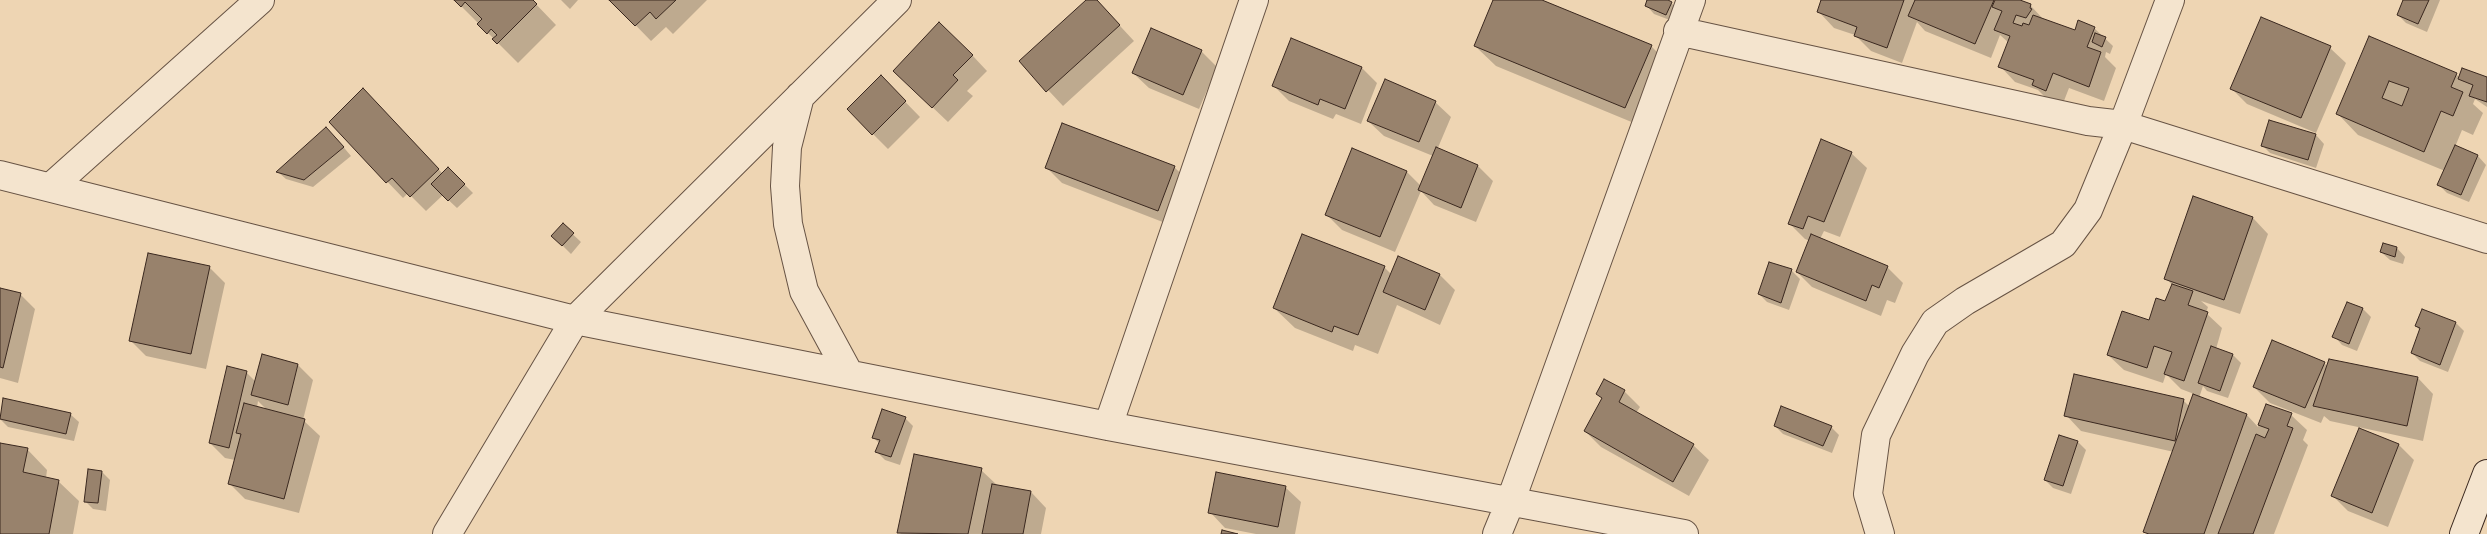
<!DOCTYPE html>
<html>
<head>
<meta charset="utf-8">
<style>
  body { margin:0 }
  canvas { display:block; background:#eed5b3 }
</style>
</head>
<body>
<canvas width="2487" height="534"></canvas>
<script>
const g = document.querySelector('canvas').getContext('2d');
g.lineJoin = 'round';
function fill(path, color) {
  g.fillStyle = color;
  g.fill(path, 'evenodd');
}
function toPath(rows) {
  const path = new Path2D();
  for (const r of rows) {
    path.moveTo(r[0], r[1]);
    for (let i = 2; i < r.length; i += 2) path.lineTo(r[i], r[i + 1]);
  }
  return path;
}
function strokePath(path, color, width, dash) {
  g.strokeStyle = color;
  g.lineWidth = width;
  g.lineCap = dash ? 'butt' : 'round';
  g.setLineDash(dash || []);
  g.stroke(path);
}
const shadow = toPath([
  [455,0,532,0,556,25,518,63],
  [561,0,578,0,570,9],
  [611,0,707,0,673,34,666,27,651,41],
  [1088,0,1096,0,1134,41,1063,106,1021,61],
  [1494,0,1539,0,1651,46,1671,66,1646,128,1496,66,1475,46],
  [1648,0,1664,0,1671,3,1680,11,1675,22,1654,14,1646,5],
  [1823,0,1994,0,1995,2,2016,0,2030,5,2045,21,2075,32,2094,28,2113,46,2110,54,2106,52,2105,57,2116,68,2104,101,2069,88,2062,106,2049,101,2038,90,2015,82,2000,66,2009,43,2000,35,1991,58,1925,31,1917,22,1902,63,1871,51,1855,35,1834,28,1819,12],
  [2404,0,2440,0,2427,32,2406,23,2398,15],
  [2261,18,2330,48,2346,63,2316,133,2247,104,2232,89],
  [1151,30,1201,51,1217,67,1199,109,1149,88,1133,73],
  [2370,38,2456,74,2460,78,2487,78,2487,107,2475,99,2473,104,2483,113,2473,135,2462,130,2455,147,2478,156,2486,165,2469,202,2447,193,2439,185,2445,171,2358,135,2338,114],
  [972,55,987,71,967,91,973,96,948,122,910,86],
  [1362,68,1377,83,1361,124,1336,114,1333,119,1289,101,1274,86],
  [881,77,920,117,888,149,873,134],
  [1435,102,1451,117,1437,150,1478,166,1493,181,1476,222,1434,205,1421,191,1395,252,1342,230,1326,214,1353,149,1407,172,1421,186,1433,156,1384,136,1368,121],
  [379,105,443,174,448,168,473,193,457,208,443,195,426,211,408,193,403,198,330,122],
  [2316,135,2324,144,2316,168,2270,153,2262,145],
  [335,137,351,156,313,187,286,179,278,172],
  [1851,153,1867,168,1840,237,1824,231,1820,239,1887,267,1903,283,1895,303,1887,300,1881,316,1812,287,1797,272,1810,241,1805,239,1790,224],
  [1046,167,1174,167,1190,182,1173,226,1062,183],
  [2194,197,2253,218,2268,234,2240,314,2201,301,2208,307,2206,313,2222,328,2216,349,2233,355,2241,363,2228,398,2207,391,2203,386,2199,398,2247,415,2258,427,2267,405,2291,415,2307,430,2303,440,2308,445,2274,534,2147,534,2145,532,2174,452,2081,431,2066,415,2183,400,2190,407,2194,394,2181,389,2166,374,2163,383,2124,370,2108,355,2150,321,2166,303,2172,285,2166,278],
  [563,225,581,242,571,254,561,244],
  [2384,244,2397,248,2405,257,2403,264,2390,260,2381,252],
  [209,267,225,283,206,369,146,356,130,340],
  [1384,267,1392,275,1440,275,1455,290,1440,325,1397,305,1378,354,1355,345,1353,351,1295,328,1274,308],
  [1791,270,1800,279,1789,310,1767,302,1759,294],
  [0,289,20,294,35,309,18,383,0,378],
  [2347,303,2363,309,2371,317,2357,351,2342,345,2334,336],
  [2422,310,2456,323,2464,331,2448,372,2420,361,2412,353,2420,331,2416,326],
  [2324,363,2328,367,2418,378,2433,394,2423,441,2330,421,2324,416,2321,423,2270,403,2254,387],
  [298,365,313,380,303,420,320,436,299,513,245,499,229,483,235,460,225,458,210,443,246,372,256,382],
  [258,401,268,411,257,408],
  [1624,391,1640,407,1636,413,1693,445,1709,460,1689,496,1601,447,1585,431,1603,399,1597,394],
  [70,414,79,422,74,441,8,427,0,419],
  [905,418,913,426,900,465,885,460,877,452,880,444,873,437],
  [1775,426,1831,427,1839,435,1832,453,1783,434],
  [2059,436,2078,442,2086,450,2071,494,2053,488,2045,480],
  [0,444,27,449,47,470,46,478,58,481,79,501,73,534,0,534],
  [2399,445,2414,460,2388,527,2348,511,2333,496],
  [981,470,997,485,1031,492,1046,508,1041,534,901,534,899,532],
  [102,472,110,480,106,511,93,509,85,501],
  [1285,487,1301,502,1295,534,1256,534,1225,528,1210,512]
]);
const building = toPath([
  [454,0,533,0,537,4,497,44,492,39,497,35,491,29,487,34,477,24,482,19,465,2,461,7,454,0],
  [609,0,676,0,656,19,650,12,635,26,609,0],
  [1086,0,1097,0,1120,25,1046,92,1019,61,1086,0],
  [1493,0,1542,0,1652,45,1625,108,1474,46,1493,0],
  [1647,0,1668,0,1672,2,1666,15,1645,6,1647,0],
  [1821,0,1904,0,1887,48,1854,36,1857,27,1817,12,1821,0],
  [1915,0,1994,0,1975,44,1908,16,1915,0],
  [1995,0,2020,0,2031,4,2030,8,2032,9,2026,18,2016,15,2013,23,2022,26,2023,23,2029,25,2033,15,2075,30,2078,20,2095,27,2087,47,2101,52,2089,87,2053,73,2046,91,2032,85,2034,80,1998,67,2010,36,1994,30,2002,11,1992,7,1995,0],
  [2403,0,2429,0,2418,24,2397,15,2403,0],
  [2261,17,2331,46,2301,118,2230,89,2261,17],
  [939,22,973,55,953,75,958,80,932,108,893,71,939,22],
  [1151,28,1202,50,1183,95,1132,73,1151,28],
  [2095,33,2106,37,2102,47,2092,42,2095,33],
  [2369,36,2457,73,2451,87,2463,92,2453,116,2441,111,2424,152,2336,114,2369,36],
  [2389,81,2409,88,2402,106,2382,98,2389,81],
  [1291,38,1362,67,1345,109,1320,99,1318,105,1272,86,1291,38],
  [2462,68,2487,77,2487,102,2469,96,2473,85,2458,79,2462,68],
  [881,75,906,101,872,135,847,109,881,75],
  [1385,79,1436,101,1419,142,1367,121,1385,79],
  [363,88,439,169,410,197,392,178,386,183,329,122,363,88],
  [2269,120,2316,134,2308,160,2261,146,2269,120],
  [1062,123,1175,166,1158,211,1045,168,1062,123],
  [326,127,344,147,304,180,276,172,326,127],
  [1821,139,1852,152,1824,222,1808,216,1803,229,1788,224,1821,139],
  [2455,145,2478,155,2461,195,2437,185,2455,145],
  [1436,147,1478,165,1461,208,1418,190,1436,147],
  [1352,148,1407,171,1380,237,1325,215,1352,148],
  [448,167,465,184,448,201,431,184,448,167],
  [2193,196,2253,217,2224,300,2164,279,2193,196],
  [563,223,574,233,562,246,551,236,563,223],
  [1302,234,1385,266,1358,335,1334,326,1332,332,1273,308,1302,234],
  [1811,234,1888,266,1879,288,1872,285,1866,301,1796,272,1811,234],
  [2383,243,2397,247,2395,257,2380,252,2383,243],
  [148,253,210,266,191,354,129,341,148,253],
  [1398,256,1440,274,1425,310,1383,292,1398,256],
  [1769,262,1792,269,1781,303,1758,294,1769,262],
  [2172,284,2193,291,2188,305,2208,312,2184,381,2164,374,2172,352,2154,346,2147,368,2107,355,2122,311,2149,320,2156,298,2165,301,2172,284],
  [0,288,21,293,3,368,0,367,0,288],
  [2347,302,2363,308,2349,344,2332,337,2347,302],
  [2422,309,2456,322,2440,365,2411,353,2420,328,2415,326,2422,309],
  [2272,340,2325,362,2305,408,2253,387,2272,340],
  [2211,346,2233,354,2220,391,2198,383,2211,346],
  [262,354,298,364,288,405,251,395,262,354],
  [2329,359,2418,377,2407,426,2313,406,2329,359],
  [227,366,247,371,229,448,209,443,227,366],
  [2074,374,2184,399,2175,441,2064,416,2074,374],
  [1604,379,1625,390,1619,402,1694,444,1673,482,1584,431,1602,398,1596,394,1604,379],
  [2193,394,2247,414,2204,534,2149,534,2143,532,2193,394],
  [3,398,71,413,66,434,0,419,3,398],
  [244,403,305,419,284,499,228,484,241,434,236,433,244,403],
  [2266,404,2292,413,2287,426,2293,428,2253,534,2218,534,2256,434,2265,438,2269,429,2258,425,2266,404],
  [1781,406,1832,426,1823,446,1774,426,1781,406],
  [882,409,906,417,891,457,875,452,880,440,872,438,882,409],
  [2359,428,2399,444,2372,513,2331,496,2359,428],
  [2059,435,2078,441,2063,486,2044,480,2059,435],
  [0,443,28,448,23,472,59,480,49,534,0,534,0,443],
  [914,454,982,468,968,534,897,533,914,454],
  [88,469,102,471,98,503,84,502,88,469],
  [1216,472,1286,486,1278,527,1208,513,1216,472],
  [992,484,1031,491,1023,534,982,534,992,484],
  [1222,530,1238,534,1221,534,1222,530]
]);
const street = toPath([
  [1678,31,2088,121,2123,125,2487,239],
  [800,96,787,147,785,186,788,224,804,291,849,374],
  [0,175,575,320,1108,426,1684,534],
  [51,187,260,0],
  [1108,426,1254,0],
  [447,534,575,320,897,0],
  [1497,534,1511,500,1691,0],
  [1880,534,1868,494,1876,435,1915,354,1935,322,1965,301,2063,244,2088,210,2123,125,2170,0]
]);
const secondary = toPath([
  [2464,534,2487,474]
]);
fill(shadow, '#0003');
fill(building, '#98826c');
strokePath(building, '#3a281f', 1);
strokePath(street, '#675344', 30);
strokePath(secondary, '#3a281f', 30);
strokePath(street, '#f4e4ce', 28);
strokePath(secondary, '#f4e4ce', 28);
</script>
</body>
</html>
